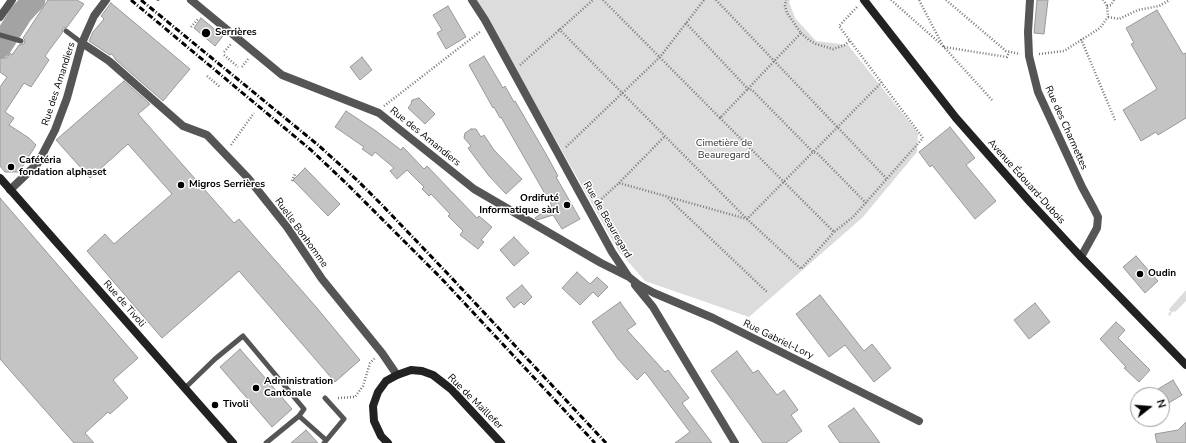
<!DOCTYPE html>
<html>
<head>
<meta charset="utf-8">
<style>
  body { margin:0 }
  #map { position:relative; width:1186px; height:443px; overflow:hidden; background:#fff; font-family:"Nunito Sans",sans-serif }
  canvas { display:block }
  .north { position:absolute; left:1130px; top:387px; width:40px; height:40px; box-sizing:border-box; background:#fff; border:1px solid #999; border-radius:50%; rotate:73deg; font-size:11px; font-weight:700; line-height:16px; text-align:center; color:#000 }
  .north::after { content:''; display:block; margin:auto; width:14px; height:18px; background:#000; clip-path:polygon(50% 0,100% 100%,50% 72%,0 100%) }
</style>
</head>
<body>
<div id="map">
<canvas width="1186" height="443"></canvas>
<div class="north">N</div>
</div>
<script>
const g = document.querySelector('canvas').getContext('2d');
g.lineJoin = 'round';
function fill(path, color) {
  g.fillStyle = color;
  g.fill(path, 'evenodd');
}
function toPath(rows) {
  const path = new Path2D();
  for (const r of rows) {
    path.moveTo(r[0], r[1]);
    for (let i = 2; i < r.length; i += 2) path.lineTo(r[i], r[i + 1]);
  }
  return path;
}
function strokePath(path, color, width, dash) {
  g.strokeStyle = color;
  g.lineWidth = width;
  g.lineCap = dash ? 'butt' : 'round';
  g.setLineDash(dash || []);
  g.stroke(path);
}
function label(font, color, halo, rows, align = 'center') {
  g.font = font + ' "Nunito Sans",sans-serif';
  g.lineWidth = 3;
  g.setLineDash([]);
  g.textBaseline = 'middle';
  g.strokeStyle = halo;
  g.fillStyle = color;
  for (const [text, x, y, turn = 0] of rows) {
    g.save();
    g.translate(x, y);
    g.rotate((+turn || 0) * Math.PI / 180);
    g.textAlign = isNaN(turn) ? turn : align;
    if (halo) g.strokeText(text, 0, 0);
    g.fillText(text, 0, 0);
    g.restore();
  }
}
const green = toPath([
  [477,0,790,0,789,2,795,18,816,41,848,45,918,133,917,152,863,217,749,317,645,281,618,250],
  [1186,290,1186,301,1175,312,1174,311,1171,313,1170,317,1168,313,1171,312,1169,310,1170,308]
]);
const river = toPath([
  [0,47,21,14,34,0]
]);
const building = toPath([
  [48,0,77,0,84,4,67,27,63,28,62,33,45,56,49,60,31,87,24,83,5,112,14,118,9,125,29,138,36,145,19,172,5,172,0,166,0,87,7,77,0,72,0,58,7,58,10,53,12,55,19,45,24,44,25,40,23,38,48,0],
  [1037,0,1048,0,1044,34,1034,33,1037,0],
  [111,3,190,69,163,101,116,60,112,54,110,55,89,41,93,32,104,19,101,16,111,3],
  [448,6,466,37,446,49,437,33,442,30,433,15,448,6],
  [1157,10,1183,54,1186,53,1186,118,1158,135,1156,132,1141,141,1123,110,1157,89,1131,44,1134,43,1126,28,1157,10],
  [201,18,223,36,215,46,194,28,201,18],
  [484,56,503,88,505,86,514,102,515,101,546,154,558,176,556,177,580,219,562,229,553,215,537,220,535,218,552,206,501,117,500,118,494,107,493,108,469,65,484,56],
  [362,57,372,70,360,80,350,67,362,57],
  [124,81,150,104,138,114,234,223,239,219,317,308,360,360,335,382,239,271,162,338,87,251,105,234,114,244,172,194,128,144,90,178,56,140,124,81],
  [419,98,435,114,425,124,408,108,411,104,412,100,419,98],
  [346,111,376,131,401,150,403,147,424,169,427,166,477,218,479,216,492,227,481,240,484,242,478,249,460,235,463,231,448,216,450,214,431,194,429,196,422,189,424,187,407,170,397,179,390,171,394,168,375,152,372,156,362,149,364,147,335,127,346,111],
  [950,127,975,158,966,165,996,201,975,219,932,165,930,167,919,152,950,127],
  [471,129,476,129,481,137,484,135,494,150,522,179,506,194,489,176,468,148,471,146,464,138,465,133,471,129],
  [305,168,340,204,328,216,293,180,305,168],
  [0,198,138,358,113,380,128,398,110,414,108,412,85,433,94,443,74,443,0,359,0,198],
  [514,237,529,253,514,266,500,250,514,237],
  [1136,256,1158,281,1145,293,1123,267,1136,256],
  [577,272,590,284,597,277,608,287,598,297,593,292,580,305,562,288,577,272],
  [522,285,532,297,524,305,521,302,514,308,506,298,522,285],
  [820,295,864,351,872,344,891,368,874,382,845,345,829,357,796,314,820,295],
  [620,302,636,324,627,330,665,372,668,370,689,398,682,403,712,443,675,443,690,432,645,372,637,380,618,359,592,322,620,302],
  [1035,303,1050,322,1029,339,1014,320,1035,303],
  [1116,322,1125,330,1118,338,1150,370,1139,382,1124,368,1126,367,1100,339,1116,322],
  [240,349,292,409,272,427,220,367,240,349],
  [737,351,753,373,758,370,777,395,784,390,798,410,791,415,802,431,786,443,763,443,711,371,737,351],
  [1173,380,1182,395,1162,407,1162,395,1148,395,1173,380],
  [854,408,880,443,840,443,828,426,854,408],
  [1186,422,1186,443,1157,443,1155,434,1178,430,1186,422],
  [306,430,318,443,291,443,306,430]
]);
const path = toPath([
  [158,0,158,1],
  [603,0,720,118,801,33,787,13,785,6,786,0],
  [716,0,887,179],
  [891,0,943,46,919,0],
  [946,0,1006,51,1020,54],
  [1107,6,1111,5,1114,0],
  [1108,17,1119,19,1138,10,1159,6,1170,0],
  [686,23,748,89,752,90,813,152,817,153,866,203],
  [191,27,198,19],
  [559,29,747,219,801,269,834,232],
  [801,33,809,40,816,44,833,49,845,45,850,40],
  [1081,39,1115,120],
  [943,46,992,100],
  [944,47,1007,57,1009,52],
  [224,52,231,44],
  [1039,54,1064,51,1100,28,1108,17,1107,6,1103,0],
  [224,55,238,67],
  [520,65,593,0],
  [242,67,248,59],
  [207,76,220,87],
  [384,106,481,31],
  [720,118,834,232,853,217,923,138,839,26,857,7],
  [231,145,254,113],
  [566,147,660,57,704,0],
  [292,181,295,174],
  [619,183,664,137],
  [668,198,768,293],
  [597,203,619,183,747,219,882,82],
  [338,398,355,397,363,386,370,363,375,358]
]);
const lane = toPath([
  [66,31,82,43],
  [0,35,21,41],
  [185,388,215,359,243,336,304,409,299,416],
  [266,443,299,416,326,440],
  [324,443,344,419,325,398]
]);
const street = toPath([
  [191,0,282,75,379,113,474,189,601,263,629,277,639,285,654,293,713,318,919,421],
  [472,0,485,20,612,252,628,276],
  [1030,0,1028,32,1029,56,1038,92,1082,187,1094,209,1098,217,1097,228,1081,257],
  [0,17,12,0],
  [82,43,109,61,183,126,207,135,248,178,287,227,322,279,382,353,397,375],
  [10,190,38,163,55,130,67,98,82,43,94,16,106,0],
  [635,285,653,307,735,443]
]);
const secondary = toPath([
  [864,0,956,118,1030,202,1081,257,1186,365],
  [0,178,233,443],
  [388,443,381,436,374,421,373,406,378,392,386,381,397,375,411,370,422,371,433,375,451,389,501,443]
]);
const rail = toPath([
  [131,0,311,150,347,184,441,278,595,443],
  [141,0,318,145,357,180,382,205,447,273,606,443]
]);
const markers = [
  [206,33,5,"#000"],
  [11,167,4,"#000"],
  [181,185,4,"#000"],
  [567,205,4,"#000"],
  [1140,274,4,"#000"],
  [256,388,4,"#000"],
  [215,405,4,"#000"]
];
const poiNames = [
  ["Serrières",215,33],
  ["Cafétéria",19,161],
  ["fondation alphaset",19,173],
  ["Migros Serrières",189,185],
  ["Ordifuté",559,199,"right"],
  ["Informatique sàrl",559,211,"right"],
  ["Oudin",1148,274],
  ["Administration",264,382],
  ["Cantonale",264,394],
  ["Tivoli",223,405]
];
const streetNames = [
  ["Rue des Amandiers",59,84,-72],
  ["Rue des Charmettes",1066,128,66],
  ["Rue des Amandiers",425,137,39],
  ["Avenue Édouard-Dubois",1026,182,48],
  ["Rue de Beauregard",607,220,60],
  ["Ruelle Bonhomme",301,233,54],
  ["Rue de Tivoli",124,304,49],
  ["Rue Gabriel-Lory",778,340,26],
  ["Rue de Maillefer",475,402,45]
];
const parkNames = [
  ["Cimetière de",724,144],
  ["Beauregard",724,156]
];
fill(green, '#dcdcdc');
strokePath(river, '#a3a3a3', 23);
fill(building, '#c4c4c4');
strokePath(building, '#999', 1);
strokePath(path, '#777', 2.5, [1, 2]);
strokePath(lane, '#555', 5);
strokePath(street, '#555', 8);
strokePath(secondary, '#222', 8);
strokePath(rail, '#000', 3, [6, 2, 1, 2]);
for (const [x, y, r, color] of markers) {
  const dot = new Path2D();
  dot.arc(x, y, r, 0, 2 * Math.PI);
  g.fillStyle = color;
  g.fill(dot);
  strokePath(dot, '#fff', 1.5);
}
label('bold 10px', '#000', '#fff', poiNames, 'left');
label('10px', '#000', '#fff', streetNames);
label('10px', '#333', '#fff', parkNames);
</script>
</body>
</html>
